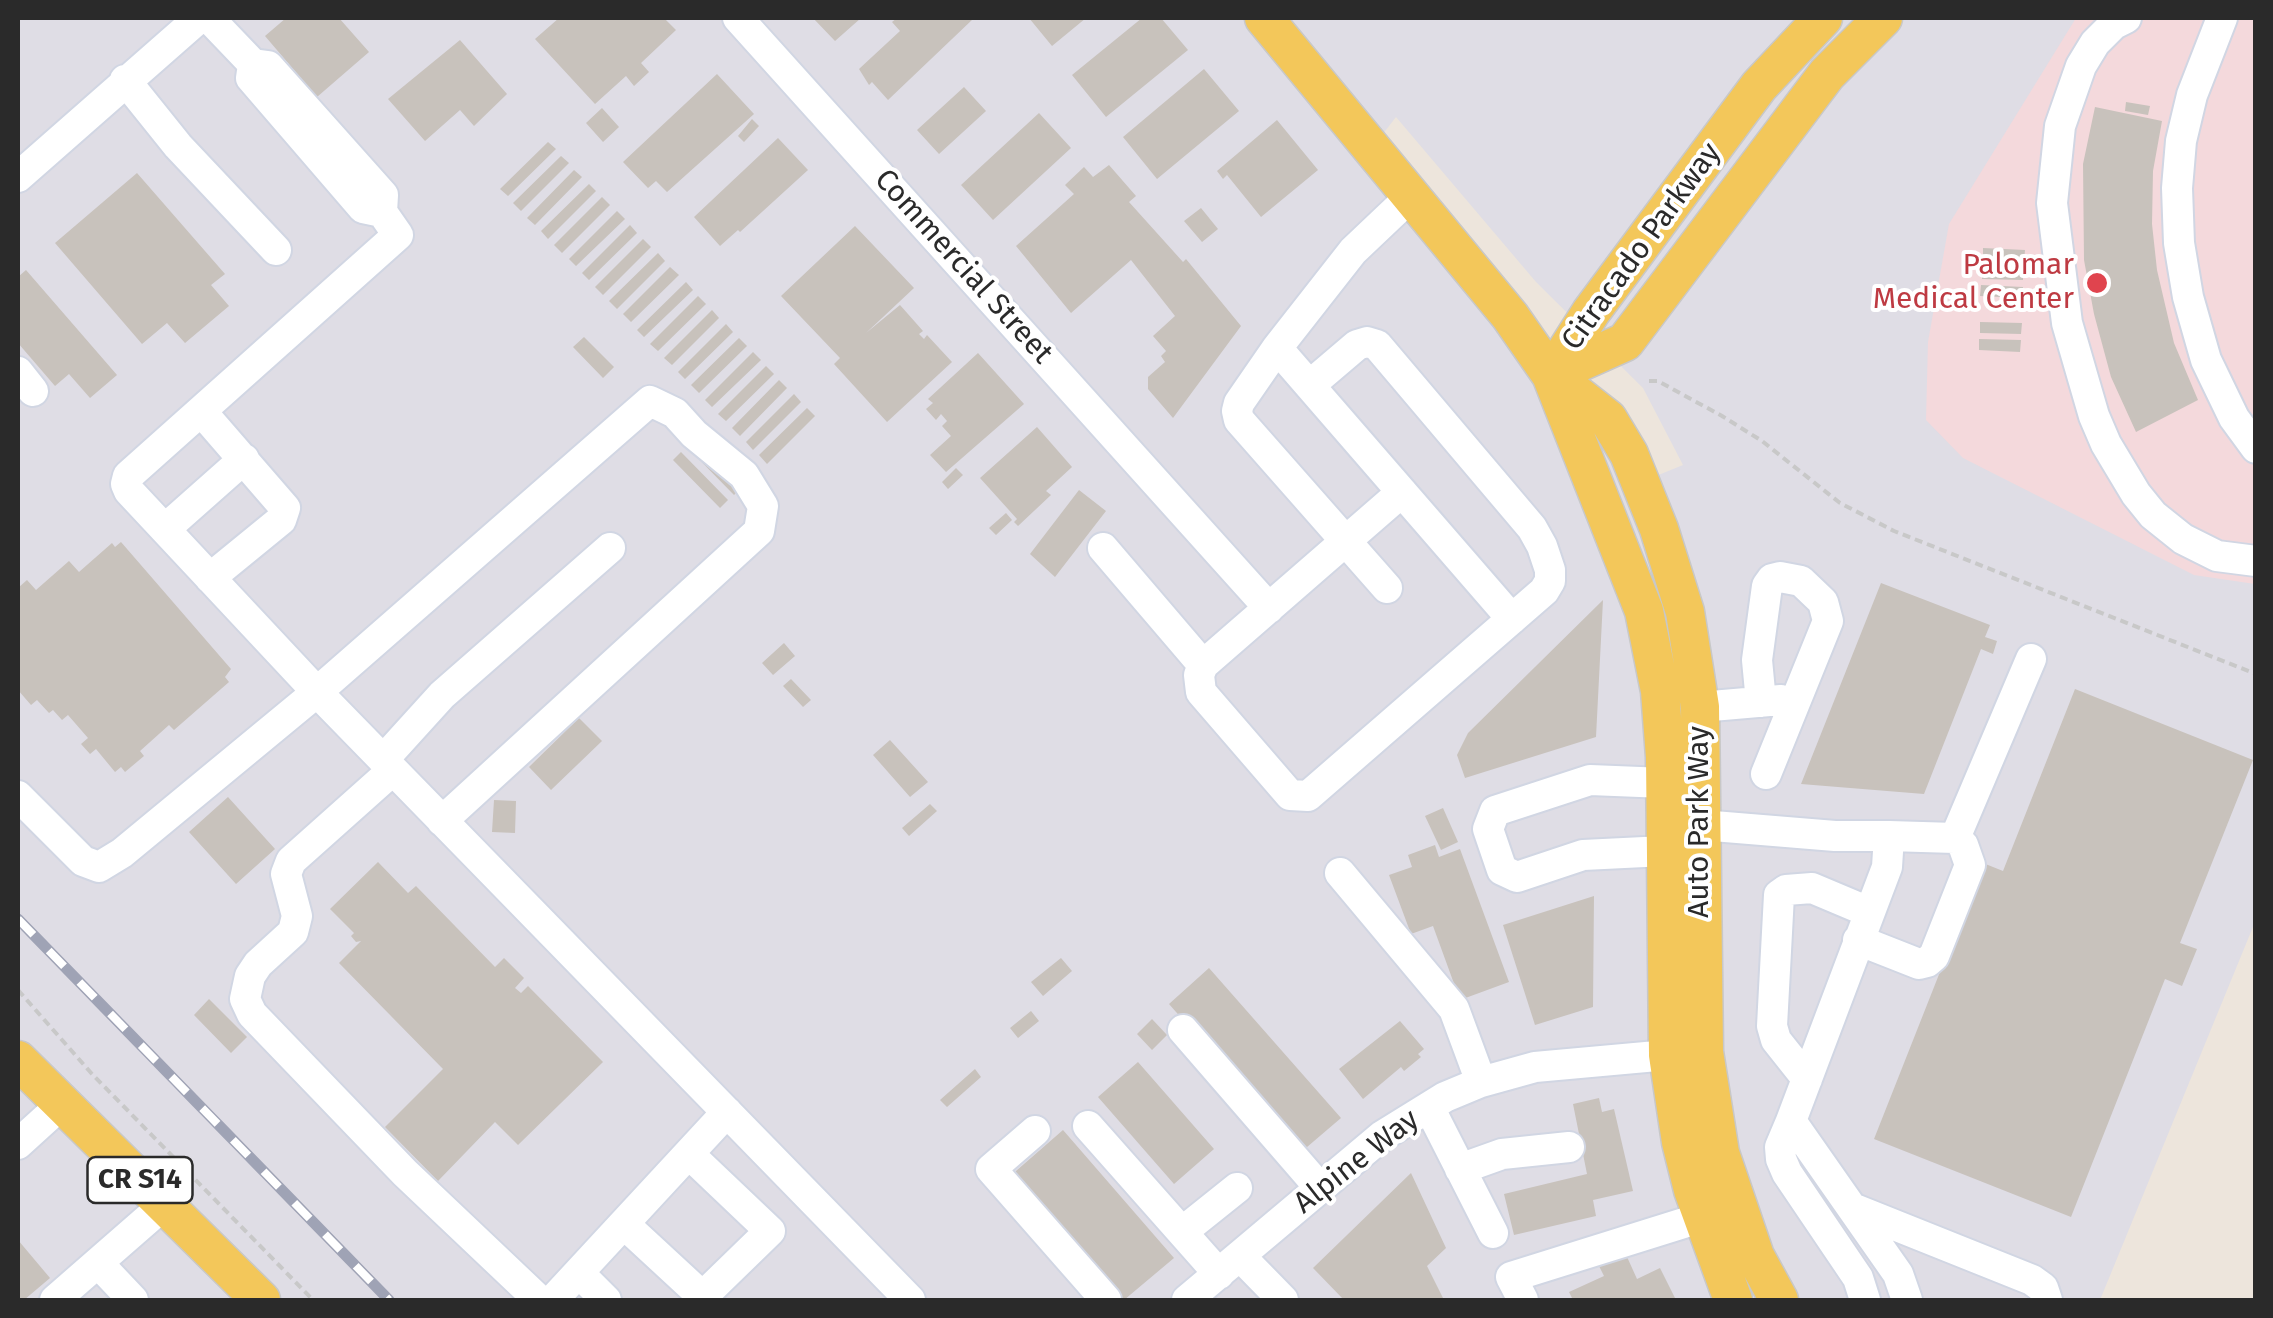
<!DOCTYPE html>
<html>
<head>
<meta charset="utf-8">
<style>
  body { margin:0 }
  #map { position:relative; width:2273px; height:1318px; overflow:hidden; background:#ede5dc; font-family:"Fira Sans",sans-serif }
  canvas { display:block }
  .frame { position:absolute; inset:0; border:20px solid #2a2a2a; pointer-events:none }
</style>
</head>
<body>
<div id="map">
<canvas width="2273" height="1318"></canvas>
<div class="frame"></div>
</div>
<script>
const g = document.querySelector('canvas').getContext('2d');
g.lineJoin = 'round';
function fill(path, color) {
  g.fillStyle = color;
  g.fill(path, 'evenodd');
}
function toPath(rows) {
  const path = new Path2D();
  for (const r of rows) {
    path.moveTo(r[0], r[1]);
    for (let i = 2; i < r.length; i += 2) path.lineTo(r[i], r[i + 1]);
  }
  return path;
}
function strokePath(path, color, width, dash) {
  g.strokeStyle = color;
  g.lineWidth = width;
  g.lineCap = dash ? 'butt' : 'round';
  g.setLineDash(dash || []);
  g.stroke(path);
}
function label(font, color, halo, rows, align = 'center') {
  g.font = font + ' "Fira Sans",sans-serif';
  g.lineWidth = 8;
  g.setLineDash([]);
  g.textBaseline = 'middle';
  g.strokeStyle = halo;
  g.fillStyle = color;
  for (const [text, x, y, turn = 0] of rows) {
    g.save();
    g.translate(x, y);
    g.rotate((+turn || 0) * Math.PI / 180);
    g.textAlign = isNaN(turn) ? turn : align;
    if (halo) g.strokeText(text, 0, 0);
    g.fillText(text, 0, 0);
    g.restore();
  }
}
const industrial = toPath([
  [18,18,2255,18,2255,922,2100,1300,18,1300],
  [1396,117,1536,282,1643,388,1683,465,1629,487,1585,415,1372,148]
]);
const medical = toPath([
  [2076,18,2255,18,2255,584,2194,575,1963,458,1926,420,1928,342,1949,224]
]);
const building = toPath([
  [286,18,339,18,369,52,317,97,265,36],
  [559,18,664,18,676,30,641,63,649,72,634,86,626,76,595,104,535,39],
  [813,18,861,18,835,41],
  [897,18,973,19,888,100,872,82,869,85,859,69,900,31,892,22],
  [1029,18,1086,18,1052,46],
  [1142,18,1161,18,1188,50,1106,117,1072,75],
  [460,40,507,94,474,126,460,110,425,141,388,99],
  [1204,69,1239,111,1157,179,1123,137],
  [717,74,754,114,667,192,656,181,648,188,623,162],
  [964,87,986,111,939,154,917,130],
  [2126,102,2150,106,2148,115,2125,111],
  [2095,107,2162,121,2153,171,2152,224,2157,270,2174,343,2198,400,2136,432,2111,377,2094,314,2084,260,2083,164],
  [602,108,619,127,603,142,586,123],
  [1039,113,1071,148,993,220,961,185],
  [752,119,759,126,744,142,738,136],
  [1277,120,1318,170,1261,217,1227,175,1223,179,1217,171],
  [778,138,808,170,740,232,738,230,720,246,694,217],
  [548,142,556,149,508,196,500,189],
  [561,156,569,163,521,211,513,203],
  [1109,165,1136,196,1129,202,1183,262,1186,259,1241,326,1173,418,1148,389,1148,377,1165,362,1161,356,1166,351,1153,336,1175,316,1131,260,1071,313,1016,246,1074,194,1065,185,1084,167,1093,177],
  [574,170,582,177,535,225,527,218],
  [137,173,225,274,211,285,229,306,185,343,167,323,142,344,55,243],
  [589,184,596,191,548,239,541,231],
  [602,197,610,205,562,253,554,245],
  [1201,208,1218,229,1202,242,1184,221],
  [617,211,625,219,576,266,569,259],
  [630,225,637,233,589,280,582,273],
  [855,226,914,288,866,333,900,305,923,331,919,334,924,339,927,335,952,362,887,422,834,364,840,358,781,296],
  [643,239,651,247,603,295,595,287],
  [1983,248,2025,250,2024,262,1983,261],
  [658,253,665,261,617,309,609,301],
  [670,267,679,275,631,322,623,314],
  [1982,268,2023,269,2023,280,1982,279],
  [26,270,117,375,90,398,69,374,55,386,18,343,18,277],
  [686,282,693,290,644,337,637,330],
  [1981,285,2023,287,2022,298,1980,296],
  [698,296,706,304,658,351,650,344],
  [712,310,719,318,672,365,664,358],
  [1980,322,2022,323,2021,334,1980,333],
  [726,324,733,332,685,379,678,372],
  [584,337,614,367,603,378,573,347],
  [739,338,747,346,699,393,691,385],
  [1979,339,2021,340,2020,352,1979,350],
  [753,352,761,360,712,407,705,400],
  [978,353,1024,404,946,472,930,455,951,436,942,426,947,421,941,414,936,420,926,409,933,403,928,399],
  [766,366,774,374,726,421,718,414],
  [779,380,787,388,740,436,732,428],
  [794,394,801,402,753,450,746,442],
  [807,408,815,416,767,464,759,455],
  [1037,427,1072,467,1046,491,1051,495,1018,526,1014,522,1017,519,980,478],
  [687,447,742,487,734,495],
  [681,452,728,500,720,508,673,460],
  [956,468,963,475,948,489,942,482],
  [1079,490,1106,511,1055,577,1030,554],
  [1006,513,1012,520,996,535,989,528],
  [121,542,231,669,225,677,229,682,174,730,169,725,140,751,144,756,125,772,121,767,115,772,96,749,90,754,81,744,88,738,68,715,62,720,53,710,49,713,37,700,31,705,18,690,18,588,27,580,36,590,69,561,79,572,112,543,115,547],
  [1881,583,1990,625,1985,637,1997,641,1993,654,1981,649,1924,794,1801,784],
  [1603,600,1596,737,1465,778,1457,755,1468,733],
  [784,643,795,656,773,675,762,663],
  [791,679,811,700,803,707,783,686],
  [2075,689,2253,760,2180,943,2197,949,2182,986,2165,979,2071,1217,1874,1139,1983,863,2003,871],
  [579,718,602,741,551,790,529,767],
  [890,740,928,782,910,797,873,755],
  [228,797,275,849,236,884,189,832],
  [494,800,516,801,515,833,492,832],
  [930,804,937,811,909,836,902,828],
  [1443,808,1458,842,1441,850,1425,816],
  [1435,845,1439,857,1460,849,1509,982,1460,1000,1433,926,1411,934,1389,875,1412,867,1408,855],
  [378,862,408,893,416,886,495,967,504,958,524,978,515,988,521,993,528,986,603,1062,518,1145,495,1122,438,1181,385,1127,443,1069,339,963,361,941,356,942,351,936,354,933,330,909],
  [1594,896,1593,1007,1535,1025,1503,925],
  [1061,958,1072,971,1043,996,1031,982],
  [1209,968,1341,1118,1300,1153,1169,1004],
  [209,999,247,1037,231,1053,194,1015],
  [1031,1011,1039,1021,1018,1038,1010,1028],
  [1152,1019,1167,1035,1152,1050,1137,1034],
  [1400,1021,1424,1049,1418,1054,1421,1057,1404,1071,1401,1067,1363,1099,1339,1069],
  [1138,1062,1214,1149,1174,1184,1098,1097],
  [975,1069,981,1077,947,1107,940,1100],
  [1599,1098,1602,1112,1614,1109,1633,1191,1593,1200,1596,1216,1514,1235,1504,1194,1587,1174,1573,1104],
  [1063,1130,1174,1258,1124,1300,1116,1300,1014,1183,1016,1171],
  [1411,1173,1446,1248,1427,1266,1444,1300,1344,1300,1313,1268],
  [18,1240,50,1278,24,1300,18,1300],
  [1623,1248,1637,1279,1660,1268,1676,1300,1573,1300,1569,1292,1604,1276,1596,1260]
]);
const path = toPath([
  [1649,381,1658,381,1722,416,1762,441,1840,503,1894,531,2256,674],
  [18,990,92,1074,313,1300]
]);
const minor = toPath([
  [209,18,253,64,268,66,383,195,382,212,363,208,251,78,253,64],
  [738,18,1269,608],
  [2126,18,2114,24,2095,43,2081,66,2060,126,2052,203,2067,323,2094,416,2106,444,2136,494,2153,515,2183,539,2217,556,2256,561],
  [2222,18,2192,95,2181,141,2177,188,2179,243,2188,297,2206,360,2234,418,2256,448],
  [125,80,178,146,276,250],
  [18,177,199,18],
  [382,212,398,235,128,476,126,484,129,491,317,692,910,1300],
  [1277,348,1512,619],
  [18,372,33,391],
  [1310,385,1357,345,1367,342,1377,345,1532,528,1542,546,1550,570,1550,581,1544,591,1308,796,1290,795,1201,692,1199,675,1203,665,1402,492],
  [201,411,285,508,281,520,210,578],
  [165,529,244,459],
  [1103,548,1203,665],
  [1387,588,1239,420,1237,411,1239,403,1277,348,1353,251,1411,196],
  [1761,702,1757,660,1767,586,1772,579,1780,577,1801,581,1823,602,1828,621,1766,774],
  [1700,707,1781,700],
  [383,760,442,695,610,548],
  [393,770,291,861,286,874,297,916,293,932,258,964,250,976,245,999,252,1014,405,1173,539,1300],
  [1665,783,1590,780,1495,811,1488,829,1502,870,1517,877,1583,855,1665,851],
  [18,796,83,861,99,867,122,853,317,692,650,401,675,413,694,434,744,475,763,506,759,531,442,821],
  [1701,825,1835,836,1889,836,1887,867,1791,1121,1898,1274,1907,1300],
  [1955,838,2031,659],
  [1340,873,1454,1009,1481,1082],
  [1858,940,1919,964,1927,962,1934,956,1970,865,1963,845,1955,838,1889,836],
  [1183,1030,1320,1188],
  [1807,1079,1776,1040,1772,1026,1779,895,1786,890,1812,888,1869,912],
  [1429,1107,1493,1233],
  [1791,1121,1780,1147,1781,1159,1787,1173,1858,1278,1865,1300],
  [1088,1126,1219,1274],
  [1035,1131,991,1169,1106,1300],
  [18,1144,62,1104],
  [689,1154,770,1231,699,1300],
  [1460,1169,1502,1154,1569,1147],
  [1857,1210,2032,1280,2043,1288,2047,1300],
  [624,1224,703,1297],
  [1182,1232,1237,1188],
  [1240,1256,1283,1300],
  [98,1263,133,1300],
  [579,1273,606,1300],
  [55,1300,165,1204],
  [553,1300,727,1112],
  [1187,1300,1382,1136,1445,1097,1481,1082,1535,1067,1668,1055],
  [1523,1300,1511,1277,1703,1217]
]);
const major = toPath([
  [1264,18,1510,316,1551,375,1644,611,1660,691,1665,757,1668,1055,1681,1142,1693,1190,1733,1300],
  [1551,375,1625,342,1827,74,1883,18],
  [1551,375,1591,312,1759,86,1823,18],
  [1553,376,1608,419,1629,454,1659,529,1685,612,1700,707,1704,1052,1720,1153,1755,1256,1779,1300],
  [18,1060,261,1300]
]);
const rail = toPath([
  [18,919,389,1300]
]);
const markers = [
  [2097,283,12,"#e0444e"]
];
const shields = [
  [140,1180,105]
];
const shieldNames = [
  ["CR S14",140,1180]
];
const streetNames = [
  ["Citracado Parkway",1642,247,-54],
  ["Commercial Street",963,267,48],
  ["Auto Park Way",1700,822,-90],
  ["Alpine Way",1357,1162,-38]
];
const healthNames = [
  ["Palomar",2074,266],
  ["Medical Center",2074,300]
];
fill(industrial, '#dfdde5');
fill(medical, '#f4d9dc');
fill(building, '#c8c2bc');
strokePath(minor, '#d1d6e3', 34);
strokePath(major, '#c8c8c8', 41);
strokePath(path, '#c8c8c8', 4, [8, 5]);
strokePath(minor, '#fff', 30);
strokePath(major, '#f3c75a', 38);
strokePath(rail, '#9fa3b5', 11);
strokePath(rail, '#fff', 8, [22]);
for (const [x, y, r, color] of markers) {
  const dot = new Path2D();
  dot.arc(x, y, r, 0, 2 * Math.PI);
  g.fillStyle = color;
  g.fill(dot);
  strokePath(dot, '#fff', 4);
}
for (const [x, y, w] of shields) {
  const box = new Path2D();
  box.roundRect(x - w / 2, y - 23, w, 46, 8);
  g.fillStyle = '#fff';
  g.fill(box);
  strokePath(box, '#2a2a2a', 2.5);
}
label('bold 28px', '#2a2a2a', null, shieldNames);
label('30px', '#2a2a2a', '#fff', streetNames);
label('30px', '#be3a42', '#fff', healthNames, 'right');
</script>
</body>
</html>
